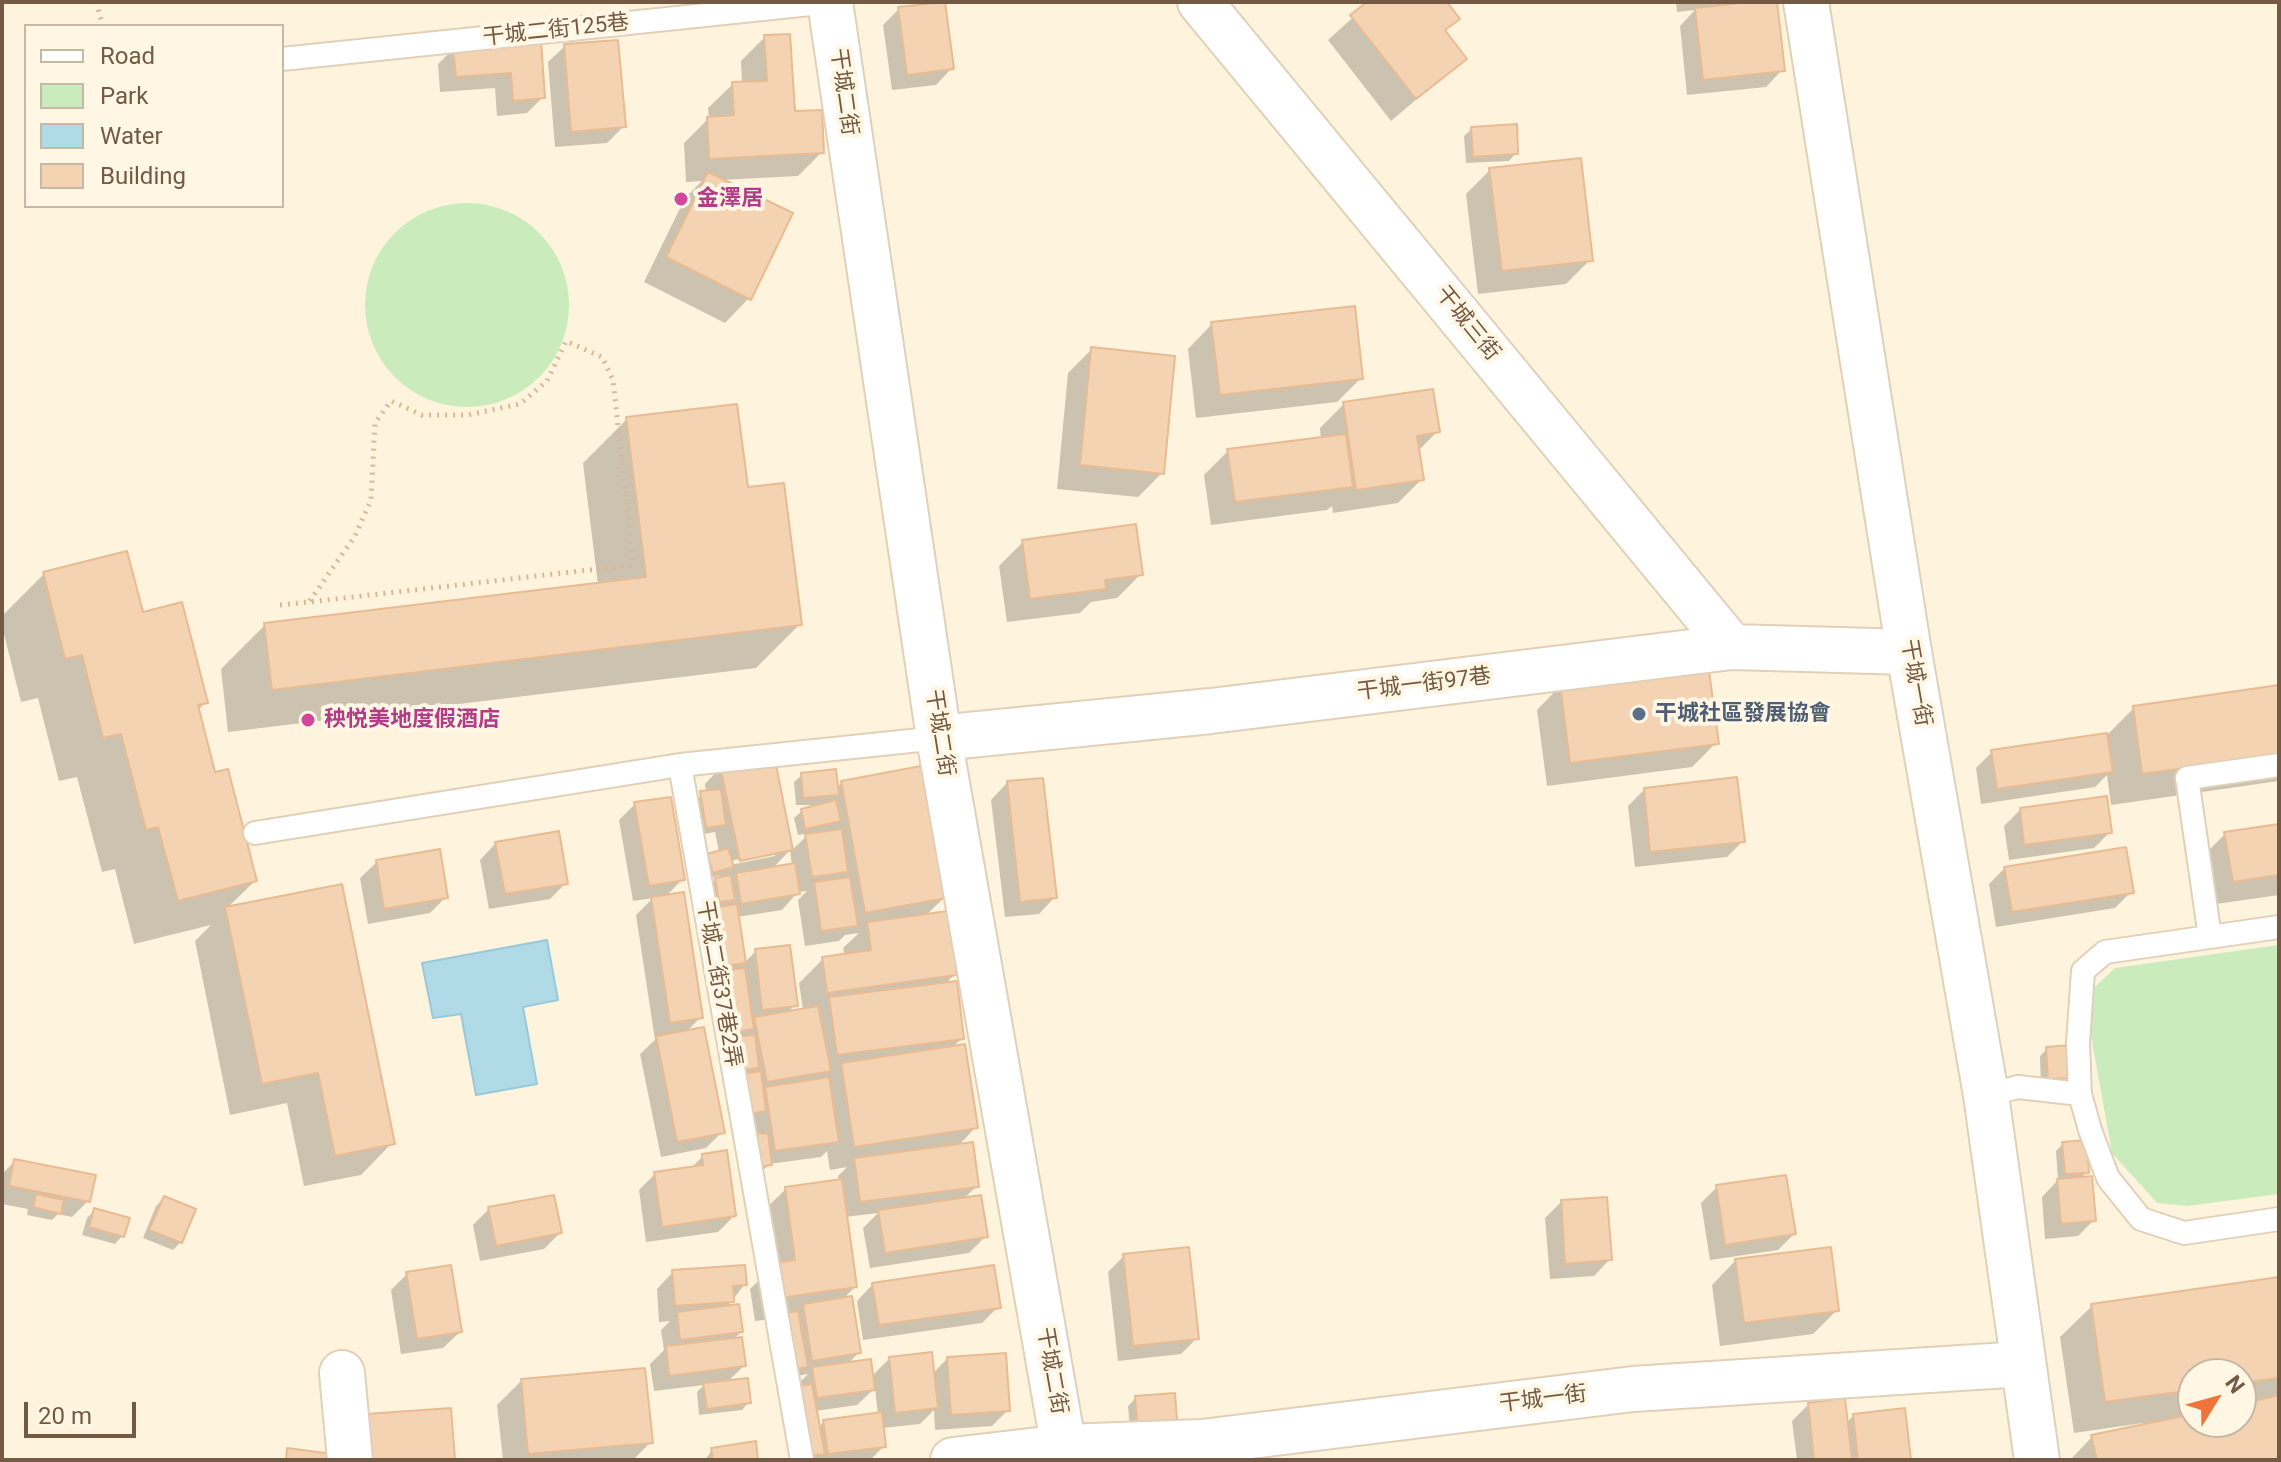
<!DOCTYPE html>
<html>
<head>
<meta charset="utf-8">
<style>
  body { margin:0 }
  #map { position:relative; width:2281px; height:1462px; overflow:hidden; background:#fef4dd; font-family:Roboto,sans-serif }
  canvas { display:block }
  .frame { position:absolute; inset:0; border:4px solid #745a44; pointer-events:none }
  .legend { position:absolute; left:24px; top:24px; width:260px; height:184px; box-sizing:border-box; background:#fff7e4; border:2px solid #c7b8a4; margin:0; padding:10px 14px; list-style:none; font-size:24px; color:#745a44 }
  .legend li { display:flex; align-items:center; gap:16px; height:40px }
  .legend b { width:40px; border:2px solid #c7b8a4 }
  .north { position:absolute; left:2177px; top:1358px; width:80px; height:80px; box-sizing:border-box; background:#fff7e4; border:2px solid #c7b8a4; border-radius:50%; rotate:53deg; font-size:22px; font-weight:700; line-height:32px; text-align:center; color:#745a44 }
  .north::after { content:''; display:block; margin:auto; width:28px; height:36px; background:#f07339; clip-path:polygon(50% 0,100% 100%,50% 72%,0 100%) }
  .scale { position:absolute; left:24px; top:1402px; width:112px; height:36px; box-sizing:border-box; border:4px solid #745a44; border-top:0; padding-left:10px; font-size:24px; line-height:28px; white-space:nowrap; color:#745a44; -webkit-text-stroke:6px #fff7e4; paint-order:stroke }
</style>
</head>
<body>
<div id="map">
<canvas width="2281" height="1462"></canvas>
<div class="frame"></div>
<ul class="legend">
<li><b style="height:10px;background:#fff"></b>Road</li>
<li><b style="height:22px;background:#caebbb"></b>Park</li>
<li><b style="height:22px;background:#b1dae7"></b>Water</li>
<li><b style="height:22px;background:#f4d3b3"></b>Building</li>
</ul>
<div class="north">N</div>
<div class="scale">20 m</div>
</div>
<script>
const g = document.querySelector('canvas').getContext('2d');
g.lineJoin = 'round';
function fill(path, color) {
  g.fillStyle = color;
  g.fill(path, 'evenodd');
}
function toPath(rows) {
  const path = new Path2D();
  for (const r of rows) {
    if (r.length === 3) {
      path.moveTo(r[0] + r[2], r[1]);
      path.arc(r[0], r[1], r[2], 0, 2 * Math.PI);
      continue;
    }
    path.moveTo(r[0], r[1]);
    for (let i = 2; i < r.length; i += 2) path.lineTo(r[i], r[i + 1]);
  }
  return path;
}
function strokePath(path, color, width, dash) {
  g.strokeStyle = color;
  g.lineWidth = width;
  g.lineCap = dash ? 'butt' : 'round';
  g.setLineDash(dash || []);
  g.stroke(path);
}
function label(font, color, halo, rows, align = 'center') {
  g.font = font + ' Roboto,"Noto Sans TC",sans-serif';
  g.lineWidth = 8;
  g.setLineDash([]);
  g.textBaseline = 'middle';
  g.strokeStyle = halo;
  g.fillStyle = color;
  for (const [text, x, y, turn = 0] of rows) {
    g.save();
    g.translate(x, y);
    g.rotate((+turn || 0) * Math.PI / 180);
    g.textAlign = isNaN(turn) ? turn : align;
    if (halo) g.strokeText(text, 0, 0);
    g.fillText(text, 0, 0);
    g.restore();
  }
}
const green = toPath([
  [467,305,102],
  [2279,945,2279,1194,2187,1206,2157,1203,2112,1153,2084,997,2115,968]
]);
const water = toPath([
  [547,940,558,1000,523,1007,537,1084,476,1095,461,1014,433,1018,422,963,547,940]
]);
const shadow = toPath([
  [1370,2,1444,2,1457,19,1444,32,1464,59,1391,121,1328,40],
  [1676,2,1775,2,1782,70,1766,87,1687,95,1680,26,1695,10,1677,12],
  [899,9,952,68,936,85,892,90,883,25],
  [765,37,793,113,822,152,798,176,720,180,749,298,725,323,644,282,685,198,702,181,686,182,684,143,709,118,708,108,733,84,742,84,741,61],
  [539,42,543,97,527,113,497,116,495,88,440,92,438,64,454,48],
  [565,46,623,127,607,143,555,147,548,62],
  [1472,129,1516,153,1509,161,1466,163,1464,136],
  [1490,170,1590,260,1566,284,1478,294,1466,194],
  [1212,324,1361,378,1337,402,1196,418,1188,349],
  [1092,349,1162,473,1138,497,1057,489,1068,373],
  [1344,404,1438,431,1417,452,1422,479,1398,503,1333,513,1332,506,1327,510,1211,525,1204,475,1228,451,1321,439,1320,428],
  [627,419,747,489,800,624,756,668,228,732,221,669,265,625,598,585,583,463],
  [1023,542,1141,574,1117,598,1091,602,1080,613,1007,622,999,566],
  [44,574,142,615,206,702,197,711,214,775,255,881,226,909,392,1143,361,1175,304,1186,287,1103,230,1115,195,941,211,925,134,944,115,869,102,872,77,777,59,781,38,698,21,702,2,626,2,616],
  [1561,685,1716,743,1692,767,1547,786,1537,710],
  [2279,687,2279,781,2111,805,2107,775,2095,787,1981,804,1976,768,1992,752,2107,735,2134,708],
  [772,757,791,851,810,833,798,835,794,818,802,811,826,805,796,805,794,782,802,775,836,788,842,783,944,898,925,916,955,974,945,984,962,1038,952,1048,976,1127,958,1146,977,1186,963,1199,985,1237,969,1253,870,1268,863,1228,878,1213,845,1217,855,1287,842,1300,859,1352,848,1364,871,1377,889,1359,932,1374,947,1359,1008,1410,992,1426,935,1430,934,1410,920,1424,882,1428,884,1446,870,1460,798,1460,797,1385,808,1374,796,1376,780,1318,755,1321,750,1289,770,1270,761,1213,786,1189,839,1181,838,1176,847,1167,830,1170,827,1151,821,1157,769,1164,762,1172,744,1061,733,1045,742,1037,729,1038,721,980,730,971,720,973,711,917,720,907,712,909,708,887,720,875,705,880,700,863,708,855,719,852,715,832,699,835,693,801,706,793,705,784,721,767],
  [790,850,792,865,772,869],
  [775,852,775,856,730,865,730,861],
  [807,891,798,900,805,946,839,941,845,935,859,933,843,948,845,956,823,959,799,983,803,1010,787,1013,795,1005,756,951,744,963,737,917,782,910,798,892],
  [875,1388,878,1415,824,1422,818,1428,815,1411,857,1405],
  [1007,783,1055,897,1039,914,1005,917,991,800],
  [1644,790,1743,841,1727,857,1635,867,1628,806],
  [635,804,683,879,665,897,701,1017,686,1032,722,1132,706,1148,661,1157,640,1054,655,1040,636,915,653,898,633,901,619,820],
  [2020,810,2110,832,2094,848,2009,860,2004,826],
  [2279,826,2279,895,2209,905,2201,858,2225,834],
  [496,843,566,883,550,899,489,909,480,860],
  [377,862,446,897,430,913,368,924,360,878],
  [2005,868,2131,892,2115,908,1996,927,1989,884],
  [2047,1049,2072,1077,2064,1085,2041,1086,2040,1056],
  [2063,1144,2087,1172,2080,1179,2094,1220,2078,1236,2045,1239,2042,1197,2058,1180,2056,1151],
  [703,1156,734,1216,718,1232,646,1242,639,1190,655,1174,690,1169],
  [15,1161,88,1201,72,1217,58,1214,52,1220,27,1215,28,1209,2,1204,2,1174],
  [1717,1187,1794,1234,1778,1250,1710,1260,1701,1203],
  [164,1198,181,1242,173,1250,143,1238,156,1206],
  [1562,1201,1610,1259,1594,1276,1550,1279,1545,1218],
  [489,1209,560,1233,544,1249,480,1261,473,1225],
  [95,1210,122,1236,115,1244,82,1235,87,1218],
  [1124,1256,1197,1338,1181,1354,1118,1361,1108,1272],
  [1736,1260,1837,1310,1813,1334,1720,1346,1712,1285],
  [673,1272,745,1284,726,1308,741,1332,733,1340,744,1366,727,1382,749,1402,742,1410,699,1415,697,1392,704,1385,654,1391,650,1364,664,1350,661,1330,670,1321,659,1322,657,1289],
  [407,1274,460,1332,443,1348,401,1354,391,1290],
  [2279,1279,2279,1460,2070,1460,2092,1437,2143,1426,2143,1423,2074,1433,2060,1337,2092,1306],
  [2193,1374,2241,1374,2241,1422,2193,1422],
  [873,1284,998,1307,982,1323,863,1340,857,1301],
  [521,1381,651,1442,633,1460,503,1460,497,1405],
  [1136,1398,1175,1419,1168,1426,1130,1429,1128,1406],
  [1809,1404,1846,1423,1853,1416,1909,1460,1797,1460,1792,1421],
  [712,1450,756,1460,705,1460]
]);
const building = toPath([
  [945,2,954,69,907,75,898,7,945,2],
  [1367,2,1447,2,1460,19,1445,30,1467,59,1416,99,1350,15,1367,2],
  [1750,2,1777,2,1785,71,1703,80,1695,8,1750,2],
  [790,34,795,111,822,110,824,153,709,159,707,117,734,115,732,82,767,81,764,35,790,34],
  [541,40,545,98,513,101,511,73,456,77,453,46,541,40],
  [618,40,626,127,571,132,564,44,618,40],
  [1517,124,1518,154,1473,157,1471,127,1517,124],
  [1581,158,1593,261,1502,271,1489,168,1581,158],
  [708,172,793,213,751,300,666,257,708,172],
  [1355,306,1363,379,1220,395,1211,322,1355,306],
  [1091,347,1175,356,1164,474,1080,465,1091,347],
  [1433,389,1440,432,1417,436,1424,480,1356,490,1343,402,1433,389],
  [737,404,748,487,784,483,802,625,272,690,264,623,646,577,626,417,737,404],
  [1346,434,1353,487,1235,502,1227,449,1346,434],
  [1136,524,1143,575,1105,580,1106,589,1030,599,1022,540,1136,524],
  [127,551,143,612,182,602,208,703,198,705,215,772,228,769,257,881,178,901,158,827,146,830,121,734,103,738,82,655,65,659,43,572,127,551],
  [1708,664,1719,744,1570,763,1560,684,1708,664],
  [2279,685,2279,755,2142,774,2133,706,2279,685],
  [2107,733,2113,772,1997,789,1991,750,2107,733],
  [774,755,793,850,740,861,720,766,774,755],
  [921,766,946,898,865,913,841,781,921,766],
  [836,769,839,795,803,798,801,773,836,769],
  [1737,777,1745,842,1650,852,1644,788,1737,777],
  [1043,778,1057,898,1020,902,1007,781,1043,778],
  [721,789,726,825,706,828,700,791,721,789],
  [2107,796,2112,833,2024,845,2020,808,2107,796],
  [671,797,685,880,649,886,634,802,671,797],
  [836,800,841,821,805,829,801,809,836,800],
  [2279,824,2279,875,2233,882,2224,832,2279,824],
  [842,829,848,872,812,877,805,834,842,829],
  [559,831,568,884,505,894,495,842,559,831],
  [2126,847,2134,893,2012,912,2004,867,2126,847],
  [728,848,734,867,713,873,707,854,728,848],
  [440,849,448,898,384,909,376,860,440,849],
  [795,863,800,894,741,904,736,873,795,863],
  [731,875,735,900,719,902,715,878,731,875],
  [850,877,858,926,821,931,814,882,850,877],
  [342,884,395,1144,335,1156,318,1073,262,1084,225,907,342,884],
  [684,892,703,1018,670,1023,651,897,684,892],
  [737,904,746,963,727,966,717,907,737,904],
  [948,911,957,975,827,993,822,957,871,950,867,922,948,911],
  [790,945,798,1006,762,1010,755,949,790,945],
  [745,968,754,1029,736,1032,728,970,745,968],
  [957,981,964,1039,837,1055,829,997,957,981],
  [818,1006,831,1071,767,1082,754,1017,818,1006],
  [704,1027,725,1133,677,1142,656,1036,704,1027],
  [755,1035,759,1068,743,1070,740,1036,755,1035],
  [965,1044,978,1128,854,1147,841,1063,965,1044],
  [2072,1045,2074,1078,2048,1079,2046,1047,2072,1045],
  [761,1071,766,1111,749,1114,743,1074,761,1071],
  [829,1077,839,1142,775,1151,765,1087,829,1077],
  [768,1133,772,1165,758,1167,754,1134,768,1133],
  [2087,1140,2089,1173,2065,1174,2062,1142,2087,1140],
  [973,1142,979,1187,860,1202,854,1158,973,1142],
  [727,1150,736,1216,662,1227,654,1172,703,1165,702,1154,727,1150],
  [14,1159,96,1175,90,1202,9,1186,14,1159],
  [1786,1175,1796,1234,1725,1245,1716,1185,1786,1175],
  [2092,1176,2096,1221,2061,1224,2057,1179,2092,1176],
  [842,1179,857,1287,779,1298,774,1263,795,1260,785,1187,842,1179],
  [36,1194,64,1200,61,1214,33,1207,36,1194],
  [554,1195,562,1233,496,1246,488,1207,554,1195],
  [981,1195,988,1237,885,1253,878,1210,981,1195],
  [164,1196,196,1209,182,1243,149,1230,164,1196],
  [1607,1197,1612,1260,1565,1264,1561,1200,1607,1197],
  [94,1208,130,1218,124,1237,89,1227,94,1208],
  [1189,1247,1199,1339,1133,1346,1123,1254,1189,1247],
  [1831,1247,1839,1311,1744,1323,1735,1259,1831,1247],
  [451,1265,462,1332,417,1339,406,1272,451,1265],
  [745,1265,747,1285,733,1286,734,1302,675,1306,672,1270,745,1265],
  [994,1265,1001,1308,879,1325,872,1283,994,1265],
  [2279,1277,2279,1378,2241,1383,2241,1374,2193,1374,2193,1390,2105,1402,2091,1304,2279,1277],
  [852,1296,861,1353,812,1361,803,1304,852,1296],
  [739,1304,743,1332,680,1340,677,1312,739,1304],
  [798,1311,808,1367,791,1370,782,1313,798,1311],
  [742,1337,746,1366,669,1376,666,1346,742,1337],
  [932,1352,938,1408,895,1413,889,1357,932,1352],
  [1006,1353,1010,1411,951,1415,947,1357,1006,1353],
  [871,1359,875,1390,817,1398,812,1367,871,1359],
  [645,1368,653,1443,528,1454,521,1379,645,1368],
  [748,1378,751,1403,707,1409,703,1383,748,1378],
  [812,1384,825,1454,806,1457,793,1387,812,1384],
  [1175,1393,1177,1420,1137,1423,1135,1396,1175,1393],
  [2279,1395,2279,1459,2097,1460,2091,1435,2193,1414,2193,1422,2241,1422,2241,1404,2279,1395],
  [1845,1398,1852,1460,1814,1460,1808,1403,1845,1398],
  [451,1408,455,1460,370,1460,367,1414,451,1408],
  [1905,1408,1911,1460,1858,1460,1853,1414,1905,1408],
  [882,1412,886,1447,828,1454,823,1420,882,1412],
  [756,1441,758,1460,713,1460,711,1448,756,1441],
  [287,1448,340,1455,340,1460,286,1460,287,1448]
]);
const path = toPath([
  [96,2,103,26],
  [280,605,309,602,633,565,613,380,602,357,566,341,547,381,520,404,468,415,422,415,391,401,375,423,371,500,355,536,309,602]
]);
const service = toPath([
  [282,59,830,2],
  [255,833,680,765],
  [2279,927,2105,952,2083,971,2078,1043,2080,1094,2090,1130,2108,1178,2141,1219,2184,1233,2279,1219],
  [2210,937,2187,778,2279,765],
  [1986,1095,2018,1087,2080,1094],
  [802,1460,680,765,939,738]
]);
const minor = toPath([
  [830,2,939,738,1066,1460],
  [1200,2,1732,647],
  [939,738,1211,711,1732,647,1909,652],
  [342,1373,350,1460],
  [953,1460,1064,1447,1202,1442,1633,1389,2023,1364]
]);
const tertiary = toPath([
  [1806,2,1909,652,1986,1095,2037,1460]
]);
const markers = [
  [681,199,8,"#d1479c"],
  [1639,714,8,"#5c6f8a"],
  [308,720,8,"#d1479c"]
];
const streetNames = [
  ["干城二街125巷",556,31,-6],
  ["干城二街",843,92,82],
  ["干城三街",1467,324,51],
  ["干城一街",1915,683,80],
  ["干城一街97巷",1424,685,-7],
  ["干城二街",939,733,81],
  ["干城二街37巷2弄",718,984,80],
  ["干城二街",1051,1371,80],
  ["干城一街",1543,1400,-7]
];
const hotelNames = [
  ["金澤居",697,199],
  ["秧悦美地度假酒店",324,720]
];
const serviceNames = [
  ["干城社區發展協會",1655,714]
];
fill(green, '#caebbb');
fill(water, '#b1dae7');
strokePath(water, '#97c9da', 2);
fill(shadow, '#0003');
fill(building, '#f4d3b3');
strokePath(building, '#e8bb92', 2);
strokePath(service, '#e1d0b9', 26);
strokePath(minor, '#e1d0b9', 48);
strokePath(tertiary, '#e1d0b9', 48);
strokePath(path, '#d9b797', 5, [2, 6]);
strokePath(service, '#fff', 22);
strokePath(minor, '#fff', 44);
strokePath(tertiary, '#fff', 44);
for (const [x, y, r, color] of markers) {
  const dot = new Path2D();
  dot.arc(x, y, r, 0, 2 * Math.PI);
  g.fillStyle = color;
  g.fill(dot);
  strokePath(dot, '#fff7e4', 3);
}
label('22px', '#745a44', '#fff7e4', streetNames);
label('bold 22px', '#b23c85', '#fff7e4', hotelNames, 'left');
label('bold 22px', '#4e5e75', '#fff7e4', serviceNames, 'left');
</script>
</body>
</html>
